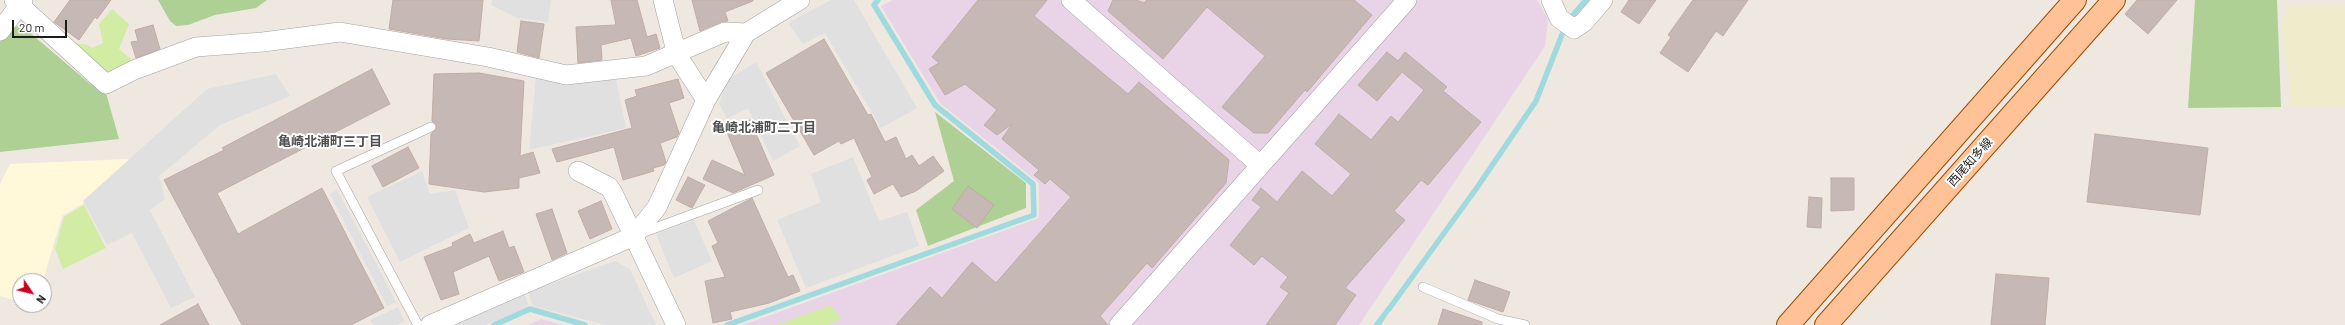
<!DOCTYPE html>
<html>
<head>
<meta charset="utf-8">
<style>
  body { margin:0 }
  #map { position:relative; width:2345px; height:325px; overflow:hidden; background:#eee8e1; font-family:Barlow,sans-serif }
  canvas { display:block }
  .north { position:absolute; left:12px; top:273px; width:40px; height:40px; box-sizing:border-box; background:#fff; border:1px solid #a4a4a4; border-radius:50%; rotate:125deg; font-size:11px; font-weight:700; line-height:16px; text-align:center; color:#1c1c1c }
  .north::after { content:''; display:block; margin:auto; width:14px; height:18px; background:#c9001f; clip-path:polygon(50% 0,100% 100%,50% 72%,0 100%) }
  .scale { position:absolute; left:12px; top:20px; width:55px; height:18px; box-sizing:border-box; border:2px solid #1c1c1c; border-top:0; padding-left:5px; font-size:12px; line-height:14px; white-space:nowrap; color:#1c1c1c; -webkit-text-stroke:3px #fff; paint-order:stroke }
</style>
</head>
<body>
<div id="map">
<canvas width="2345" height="325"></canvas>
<div class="north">N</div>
<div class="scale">20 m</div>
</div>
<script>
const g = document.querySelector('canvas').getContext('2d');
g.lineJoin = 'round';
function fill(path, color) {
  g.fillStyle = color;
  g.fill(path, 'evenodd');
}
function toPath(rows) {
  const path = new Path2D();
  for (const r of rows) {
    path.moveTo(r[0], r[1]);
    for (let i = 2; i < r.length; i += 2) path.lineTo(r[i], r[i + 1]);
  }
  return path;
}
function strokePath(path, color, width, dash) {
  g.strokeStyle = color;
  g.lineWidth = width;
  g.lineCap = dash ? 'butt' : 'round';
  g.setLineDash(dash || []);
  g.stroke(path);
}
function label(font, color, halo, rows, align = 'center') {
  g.font = font + ' Barlow,"Noto Sans JP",sans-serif';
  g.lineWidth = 4;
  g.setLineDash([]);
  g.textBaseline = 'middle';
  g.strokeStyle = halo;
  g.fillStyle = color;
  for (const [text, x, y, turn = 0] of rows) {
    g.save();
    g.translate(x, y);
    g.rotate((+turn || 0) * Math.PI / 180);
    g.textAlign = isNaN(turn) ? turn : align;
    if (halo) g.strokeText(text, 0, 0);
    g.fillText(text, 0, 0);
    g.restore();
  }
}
const industrial = toPath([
  [893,0,1537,0,1548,19,1545,46,1359,325,743,325,1039,218,1039,183,940,103,881,6],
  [541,319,563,325,528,325]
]);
const education = toPath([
  [128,159,135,172,62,216,43,281,20,281,20,302,0,296,0,184,10,164]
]);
const farmland = toPath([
  [2289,6,2345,6,2345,106,2290,106,2290,85,2281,28]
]);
const grass = toPath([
  [112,9,129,24,119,49,133,61,109,79,73,43,87,45,92,48,103,43,99,24],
  [84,205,106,248,63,269,55,249,64,217],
  [831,305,841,319,827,325,776,325]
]);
const forest = toPath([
  [158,0,267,0,256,8,215,15,188,25,176,26,170,21],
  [2195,0,2277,0,2281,107,2188,108],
  [21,25,89,83,106,93,119,139,0,152,0,40,8,29],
  [935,112,1026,183,1026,208,928,246,916,210,954,181]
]);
const parking = toPath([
  [492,0,551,0,548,22,518,18,491,5],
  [831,0,854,0,917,108,881,128,825,33,803,44,788,23],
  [756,62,800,146,773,161,748,108,727,119,719,103,729,79],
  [276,74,290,96,220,125,159,176,165,199,150,210,195,297,171,308,132,233,107,245,83,201,207,89],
  [615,75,626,128,529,150,536,76],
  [853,157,879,221,907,212,919,246,806,288,777,220,821,202,811,174],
  [422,171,430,194,455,190,469,228,400,262,367,197],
  [337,190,368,248,396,302,387,306,330,194],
  [694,220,712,261,674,278,656,234],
  [615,261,630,269,656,325,606,325,533,306,528,292],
  [525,295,529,307,486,325,453,325],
  [398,307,405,321,397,325,373,325,370,320]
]);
const water = toPath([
  [1391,302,1395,303,1381,325,1373,325]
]);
const stream = toPath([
  [1389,309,1476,189,1536,101,1567,22,1586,0],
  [494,325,530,309,585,325],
  [727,325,1034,215,1033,184,935,105,874,5,878,0]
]);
const building = toPath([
  [70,0,111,0,97,19,95,17,79,40,54,22,70,0],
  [393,0,483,0,479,41,447,39,389,29,393,0],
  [611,0,637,0,647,37,656,34,660,48,636,56,631,38,601,45,602,60,578,63,576,27,616,25,611,0],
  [692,0,753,0,753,1,725,12,728,21,721,22,700,31,692,0],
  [978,0,1047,0,1034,16,1128,94,1139,82,1229,160,1226,183,1152,268,1147,263,1100,316,1108,325,896,325,930,287,942,298,972,262,996,283,1071,197,1050,179,1045,184,1034,175,1039,170,1002,139,1012,124,997,135,984,125,997,110,965,84,945,95,929,69,939,63,932,57,978,0],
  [1113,0,1136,0,1144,3,1147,0,1354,0,1372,15,1307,92,1305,90,1268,133,1254,133,1222,107,1265,56,1207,7,1163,59,1108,11,1113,0],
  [1629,0,1656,0,1639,24,1621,12,1629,0],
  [1693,0,1748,0,1723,36,1716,31,1688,72,1660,53,1671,37,1668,35,1693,0],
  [2137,0,2177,0,2148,34,2125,14,2137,0],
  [521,21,544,24,539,58,517,52,521,21],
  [153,25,160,49,136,58,131,42,138,41,135,30,153,25],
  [824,39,868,115,871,114,885,142,896,137,906,159,912,155,919,166,933,156,944,171,916,191,901,197,893,184,874,194,867,180,872,177,854,138,841,144,839,141,814,155,766,73,824,39],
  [1387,52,1398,61,1405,52,1447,87,1443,91,1481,122,1428,185,1421,180,1394,211,1405,220,1345,288,1356,295,1335,325,1266,325,1289,293,1280,287,1288,277,1262,256,1254,265,1230,245,1261,207,1252,200,1261,188,1277,202,1302,171,1332,196,1351,174,1315,144,1339,114,1371,140,1391,116,1398,122,1424,90,1402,72,1377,101,1358,85,1387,52],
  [372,69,390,104,217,193,238,234,322,188,384,308,351,325,242,325,164,180,224,150,222,148,372,69],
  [479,73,524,81,520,156,533,152,540,173,519,178,519,188,484,192,429,184,431,134,437,127,432,121,434,74,479,73],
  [678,79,684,98,669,103,679,133,677,137,660,143,666,162,664,165,653,168,654,171,623,180,614,147,557,162,552,149,632,128,625,100,637,96,635,90,678,79],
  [750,120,774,175,733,193,703,179,712,160,745,175,726,130,750,120],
  [2095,134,2208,148,2200,215,2087,202,2095,134],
  [408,147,419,168,383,187,372,166,408,147],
  [688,177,705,185,692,208,676,200,688,177],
  [1831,178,1854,178,1854,210,1831,211,1831,178],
  [968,186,994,205,977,228,952,209,968,186],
  [1809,197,1822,198,1821,228,1807,227,1809,197],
  [752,198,788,277,793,275,800,291,769,303,730,312,732,319,713,323,705,281,725,277,712,246,718,243,708,221,752,198],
  [601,201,612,229,590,239,578,211,601,201],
  [552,209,567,253,552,260,536,214,552,209],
  [503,231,509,248,514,246,524,272,499,281,489,256,453,272,459,294,441,300,424,257,453,246,452,243,470,234,474,243,503,231],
  [1996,274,2049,278,2045,325,1991,325,1996,274],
  [1475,280,1510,292,1503,312,1468,300,1475,280],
  [198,304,209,325,160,325,198,304],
  [1443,309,1482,322,1482,325,1438,325,1443,309]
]);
const lane = toPath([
  [639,234,758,190],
  [1423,287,1498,319,1525,325],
  [418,325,336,171,431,127]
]);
const street = toPath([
  [14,0,106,84,134,70,196,47,263,42,340,32,488,57,566,75,646,66,725,32,746,33],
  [663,0,677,55,706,100],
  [1071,0,1260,165],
  [1551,0,1559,18,1574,29,1584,22,1603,0],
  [0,31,23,0],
  [578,171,609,187,613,193,676,325],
  [430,325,634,236,657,207,706,100,746,33,800,0],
  [1119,325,1407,0]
]);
const primary = toPath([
  [1788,325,2075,0],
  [1826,325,2114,0]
]);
const streetNames = [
  ["西尾知多線",1970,162,-48]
];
const neighbourhoodNames = [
  ["亀崎北浦町二丁目",764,128],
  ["亀崎北浦町三丁目",330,142]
];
fill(industrial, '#e8d3e7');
fill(education, '#fff9da');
fill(farmland, '#eeeccb');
fill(grass, '#d2eca4');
fill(forest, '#afd094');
fill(parking, '#e0e0e0');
fill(water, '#9fdade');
strokePath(stream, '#9fdade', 5.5);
fill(building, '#c6b9b5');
strokePath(building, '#c1aca3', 1);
strokePath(lane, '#a3a3a3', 10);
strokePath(street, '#a3a3a3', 20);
strokePath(primary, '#954d00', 24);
strokePath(lane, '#fff', 9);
strokePath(street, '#fff', 19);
strokePath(primary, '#ffc196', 22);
label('12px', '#1c1c1c', '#fff', streetNames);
label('bold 13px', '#4f4f4f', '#fff', neighbourhoodNames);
</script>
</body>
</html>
